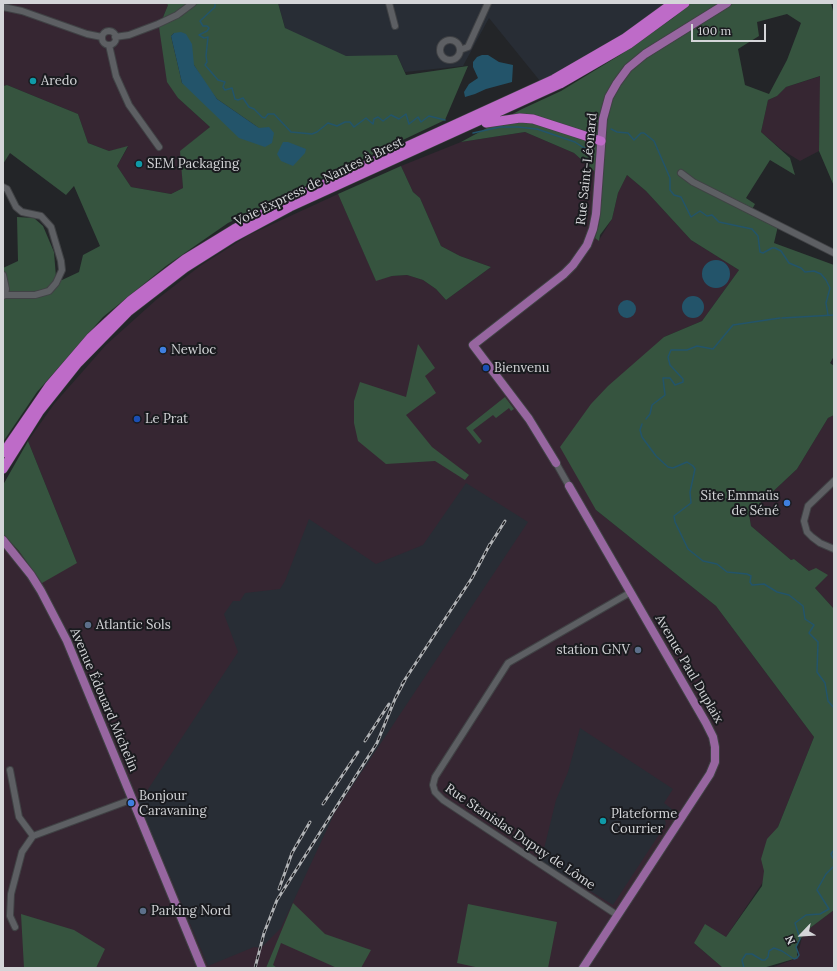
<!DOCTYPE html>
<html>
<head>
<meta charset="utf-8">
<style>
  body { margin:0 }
  #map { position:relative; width:837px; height:971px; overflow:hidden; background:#232528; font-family:Lora,serif }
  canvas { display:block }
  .frame { position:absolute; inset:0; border:4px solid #d4d5d8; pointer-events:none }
  .north { position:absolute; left:781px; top:915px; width:40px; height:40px; -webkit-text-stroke:3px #1a1b1f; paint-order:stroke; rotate:245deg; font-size:11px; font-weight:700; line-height:16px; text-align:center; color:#d4d5d8 }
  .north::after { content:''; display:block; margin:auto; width:14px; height:18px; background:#d4d5d8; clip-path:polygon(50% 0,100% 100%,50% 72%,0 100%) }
  .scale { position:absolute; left:691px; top:24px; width:75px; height:18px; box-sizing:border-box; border:2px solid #d4d5d8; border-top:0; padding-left:5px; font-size:12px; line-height:14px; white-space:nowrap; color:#d4d5d8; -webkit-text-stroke:3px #1a1b1f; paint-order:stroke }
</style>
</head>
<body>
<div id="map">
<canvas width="837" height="971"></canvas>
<div class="frame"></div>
<div class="north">N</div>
<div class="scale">100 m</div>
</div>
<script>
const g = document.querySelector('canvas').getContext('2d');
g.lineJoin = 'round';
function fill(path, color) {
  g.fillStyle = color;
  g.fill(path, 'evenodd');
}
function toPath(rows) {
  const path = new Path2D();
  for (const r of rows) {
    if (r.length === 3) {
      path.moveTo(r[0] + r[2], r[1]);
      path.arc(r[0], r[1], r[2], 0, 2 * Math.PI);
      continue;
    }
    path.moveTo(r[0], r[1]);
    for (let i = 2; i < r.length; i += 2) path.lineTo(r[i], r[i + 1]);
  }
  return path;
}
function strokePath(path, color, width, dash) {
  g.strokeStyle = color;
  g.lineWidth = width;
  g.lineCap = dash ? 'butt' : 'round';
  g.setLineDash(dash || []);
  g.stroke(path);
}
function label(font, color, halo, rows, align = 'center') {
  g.font = font + ' Lora,serif';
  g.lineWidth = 4;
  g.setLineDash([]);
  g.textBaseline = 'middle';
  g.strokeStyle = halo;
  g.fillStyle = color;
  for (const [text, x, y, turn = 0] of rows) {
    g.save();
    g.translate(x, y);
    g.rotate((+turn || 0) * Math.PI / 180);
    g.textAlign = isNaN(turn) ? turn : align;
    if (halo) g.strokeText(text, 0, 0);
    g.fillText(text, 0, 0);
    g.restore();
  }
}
const commercial = toPath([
  [3,3,166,3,168,5,159,27,178,98,210,127,181,151,183,188,171,194,131,187,117,166,128,147,109,151,88,143,78,114,7,85,3,86],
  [821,76,819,151,800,161,782,150,761,132,768,100,777,96,786,87],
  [525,132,574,153,603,179,599,224,595,238,599,240,612,219,618,193,627,175,646,191,691,240,739,270,702,321,664,337,596,510,716,606,814,737,778,827,763,882,726,937,694,943,723,968,3,968,3,534,19,551,77,563,28,441,54,404,106,345,156,300,200,266,249,235,338,194,376,280,392,276,407,275,423,280,436,289,446,300,491,267,460,256,441,246,420,198,413,192,401,166,461,142],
  [834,415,834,609,815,588,827,575,809,571,794,559,791,560,751,526,749,514,797,469,828,418],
  [834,910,834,968,771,968,797,958,803,933]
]);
const built = toPath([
  [278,3,665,3,636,26,588,56,540,81,489,18,463,66,405,72,397,55,343,57,286,31],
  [466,483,528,522,335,812,281,928,261,948,254,947,208,966,139,803,238,652,224,614,233,601,240,601,245,593,280,589,285,581,309,519,376,564,423,545],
  [580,728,673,789,664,803,672,809,665,820,666,824,613,905,541,861,556,800,568,772]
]);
const green = toPath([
  [166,3,278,3,285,28,346,56,397,55,406,75,468,66,445,120,228,223,166,266,103,317,37,392,3,442,3,268,18,261,17,217,34,218,43,226,54,252,56,277,62,280,79,272,83,255,100,246,74,186,66,195,10,153,3,164,3,86,7,85,78,114,88,143,109,151,128,146,117,166,131,187,171,194,183,188,180,151,210,127,178,98,167,82,159,27,168,5],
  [174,33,207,86,217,99,259,128,182,83,171,36],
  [690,3,831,3,834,15,834,186,819,151,820,76,786,87,777,96,768,100,761,132,790,158,795,175,770,160,746,198,755,204,750,213,778,226,774,243,834,265,834,356,830,363,834,366,834,415,828,418,797,469,749,514,751,526,791,560,794,559,809,571,816,568,828,575,815,588,834,609,834,910,810,928,797,943,797,958,763,968,723,968,694,943,705,924,726,937,762,886,764,871,761,859,767,839,778,827,814,737,716,606,596,510,560,447,591,404,608,386,664,337,702,321,739,270,691,240,646,191,627,175,618,193,612,219,600,235,599,241,595,238,599,224,603,179,574,153,525,132,461,142,522,109,561,91,620,55,673,18],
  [787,14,801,23,787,60,769,94,745,85,738,49,759,36,757,22],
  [401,166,413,192,420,198,441,246,460,256,491,267,446,300,436,289,423,280,407,275,392,276,376,281,338,194],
  [418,344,435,368,425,376,436,393,406,415,432,447,469,475,465,480,435,461,386,464,358,441,354,423,354,401,360,382,406,397],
  [505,397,514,409,511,411,509,408,496,418,493,415,473,430,482,441,479,444,466,428],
  [28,441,77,563,42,583,19,551,3,534,3,485],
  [293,903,325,934,371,950,361,968,337,968,281,943,273,965,277,968,266,968],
  [468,904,557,922,548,968,480,968,457,963],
  [21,914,74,930,105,949,96,968,24,968]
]);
const water = toPath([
  [181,32,186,34,192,44,194,65,217,99,259,128,269,127,274,133,272,143,265,147,239,138,182,83,171,36,174,33],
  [482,55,488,55,499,62,513,65,512,82,486,89,475,94,465,97,464,92,469,84,478,78,473,67,473,62,477,57],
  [283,142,288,142,306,149,305,153,293,166,281,161,277,154],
  [716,274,14],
  [693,307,11],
  [627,309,9]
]);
const stream = toPath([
  [208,3,214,3],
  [215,3,215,7,200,21,203,26,207,26,209,28,207,31,199,35,204,38,208,37,206,56,207,62,205,65,218,80,225,82,223,87,225,90,232,88,235,99,238,100,243,98,249,107,254,109,262,117,265,118,268,114,274,114,291,132,312,134,317,132,328,123,337,126,345,122,350,122,354,127,366,118,373,124,374,119,378,117,383,121,391,115,399,119,406,114,409,124,418,117,421,122,429,116,445,120],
  [611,129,617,132,628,133,634,140,641,133,644,133,654,141,670,178,670,190,674,195,681,197,691,217,700,211,707,216,712,215,719,222,752,229,758,236,760,252,763,253,772,248,775,248,781,251,789,263,801,268,805,272,814,271,821,274,826,280,830,288,826,303,828,315],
  [473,133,500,127,518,127,537,129,575,142,584,148,592,149],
  [782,318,834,315],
  [646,419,650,414,652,405,665,395,663,378,670,378,675,385,683,382,683,379,670,365,668,357,671,350,687,350,697,346,713,349,733,325,780,318],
  [642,424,640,430,642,437,656,456,668,467,673,468,687,462,693,466,695,469,690,492,691,503,674,516,675,522,688,549,703,561,717,564,727,572,747,574,751,576,750,582,752,585,764,584,777,592,789,595,803,606,805,619,814,625,809,633,818,642,817,672,825,683,828,701,834,708],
  [834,850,831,854,834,860],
  [744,968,742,960,746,954,752,954,762,960,765,960,768,957,769,951,774,948,782,951,794,959,797,958,799,955,796,947,800,939,795,923,806,915,820,914,829,909,817,890,826,874,834,866]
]);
const minor = toPath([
  [389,3,395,26],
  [3,7,22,11,87,34,102,37],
  [109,38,7],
  [115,37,129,35,158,24,177,15,193,3],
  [450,50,10],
  [109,45,116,76,129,105,159,147],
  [460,50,468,47,488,3],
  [681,173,693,182,834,253],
  [3,187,7,189,16,207,22,212,41,216,51,227,61,261,62,270,56,283,49,291,35,295,5,295],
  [3,275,6,289,5,295,3,296],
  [556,463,569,486],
  [834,481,808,506,804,521,807,532,812,537,820,543,834,549],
  [10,770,19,817,33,836],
  [617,915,443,800,435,792,433,785,435,777,508,663,631,592],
  [15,927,10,916,11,894,22,852,33,836,133,799]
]);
const major = toPath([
  [556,463,529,419,473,345,564,274,573,265,587,245,593,229,596,214,603,119,609,97,617,83,628,68,645,54,727,3],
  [569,486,706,723,713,737,715,747,715,762,710,774,583,968],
  [3,540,31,575,41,591,67,641,202,968]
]);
const highway = toPath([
  [486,123,520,118,533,119,601,141],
  [3,453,49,386,91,337,131,300,185,259,234,229,287,201,554,79,625,38,673,3],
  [3,469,39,412,78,363,128,312,185,268,234,237,290,207,560,84,629,44,685,3]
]);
const rail = toPath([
  [488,548,505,521],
  [402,684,472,578,490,544],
  [365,741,389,704],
  [323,804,358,752],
  [279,889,292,853,310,822],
  [255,968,264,933,277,900,377,743,395,699,405,680]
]);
const markers = [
  [33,81,4,"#0f9aa8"],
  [139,164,4,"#0f9aa8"],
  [163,350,4,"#3f7fe0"],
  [486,368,4,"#1a4fb4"],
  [137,419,4,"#1a4fb4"],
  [787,503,4,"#3f7fe0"],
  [88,625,4,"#5c6f8a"],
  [638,650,4,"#5c6f8a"],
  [131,803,4,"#3f7fe0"],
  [603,821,4,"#0f9aa8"],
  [143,911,4,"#5c6f8a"]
];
const poiNames = [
  ["Aredo",41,81],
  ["SEM Packaging",147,164],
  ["Newloc",171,350],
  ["Bienvenu",494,368],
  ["Le Prat",145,419],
  ["Site Emmaüs",779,496,"right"],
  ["de Séné",779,511,"right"],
  ["Atlantic Sols",96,625],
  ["station GNV",630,650,"right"],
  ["Bonjour",139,796],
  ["Caravaning",139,811],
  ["Plateforme",611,814],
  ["Courrier",611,829],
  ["Parking Nord",151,911]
];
const streetNames = [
  ["Rue Saint-Léonard",587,169,-84],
  ["Voie Express de Nantes à Brest",319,182,-26],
  ["Avenue Paul Duplaix",689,669,60],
  ["Avenue Édouard Michelin",104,700,67],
  ["Rue Stanislas Dupuy de Lôme",520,837,34]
];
fill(commercial, '#362632');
fill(built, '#282d35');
fill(green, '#36543f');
fill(water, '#23546a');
strokePath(stream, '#23546a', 1.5);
strokePath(minor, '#404245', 8);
strokePath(major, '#404245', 10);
strokePath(highway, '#404245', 10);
strokePath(minor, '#5d5f63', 6);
strokePath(major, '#9766a0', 8);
strokePath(highway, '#be6bc8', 9);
strokePath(rail, '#b1b3b6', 3);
strokePath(rail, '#1a1b1f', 1.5, [4.5]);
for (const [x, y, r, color] of markers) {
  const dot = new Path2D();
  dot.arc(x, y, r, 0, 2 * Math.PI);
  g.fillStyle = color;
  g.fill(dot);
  strokePath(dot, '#1a1b1f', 1.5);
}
label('13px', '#d4d5d8', '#1a1b1f', poiNames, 'left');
label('13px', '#d4d5d8', '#1a1b1f', streetNames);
</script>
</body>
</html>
